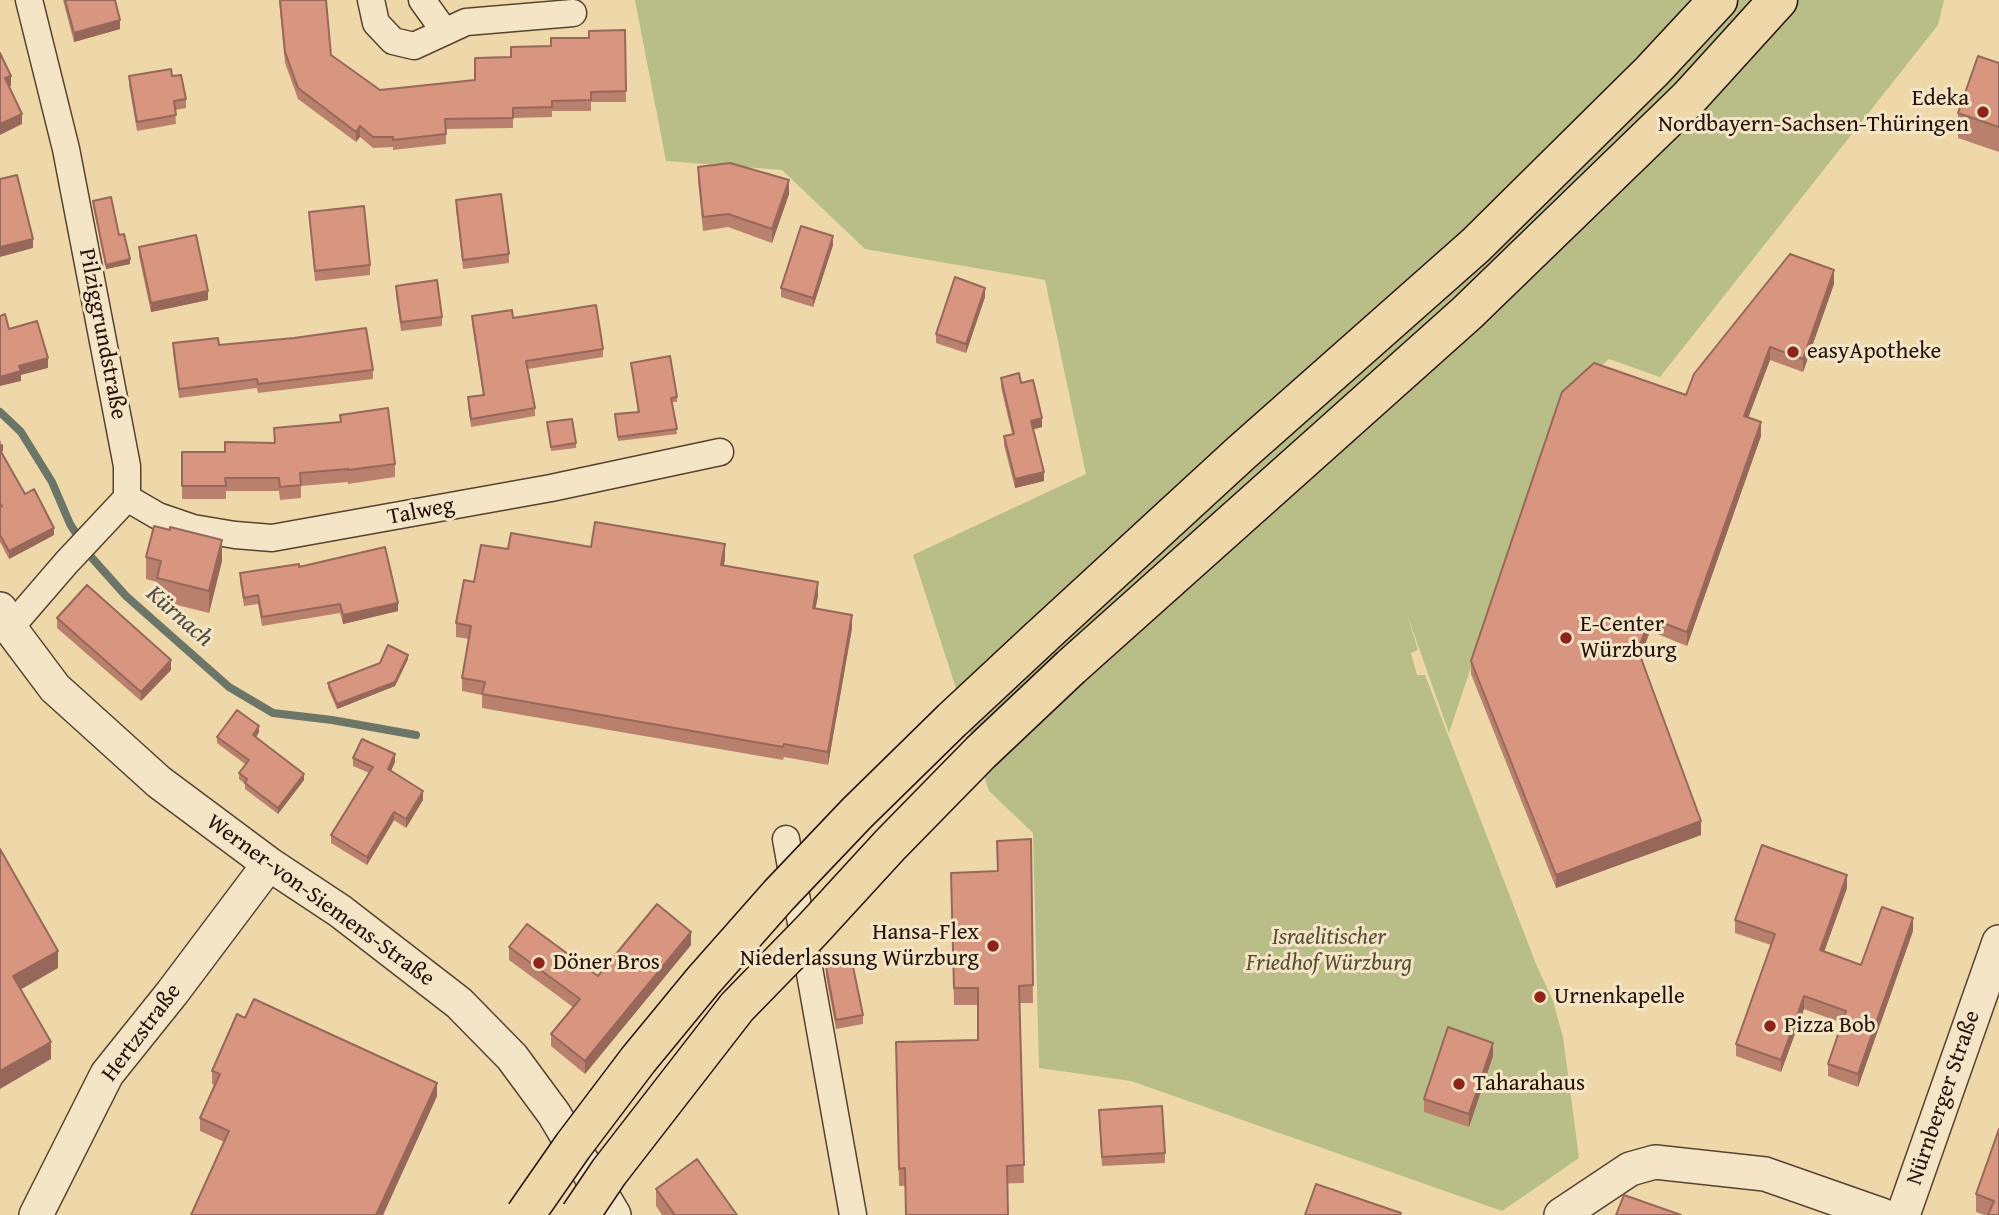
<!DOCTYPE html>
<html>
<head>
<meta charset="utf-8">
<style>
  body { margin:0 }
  canvas { display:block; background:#eed7a9 }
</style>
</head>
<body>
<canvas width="1999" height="1215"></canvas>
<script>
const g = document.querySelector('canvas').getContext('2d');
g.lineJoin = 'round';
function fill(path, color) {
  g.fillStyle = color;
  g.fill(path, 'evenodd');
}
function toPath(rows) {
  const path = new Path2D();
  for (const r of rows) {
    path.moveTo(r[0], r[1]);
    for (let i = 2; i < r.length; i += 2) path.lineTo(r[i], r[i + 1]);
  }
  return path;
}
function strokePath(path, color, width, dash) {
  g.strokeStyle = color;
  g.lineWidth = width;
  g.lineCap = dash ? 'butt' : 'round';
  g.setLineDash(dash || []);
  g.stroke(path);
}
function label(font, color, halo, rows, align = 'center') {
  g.font = font + ' "Gentium Book Plus",serif';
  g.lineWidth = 6;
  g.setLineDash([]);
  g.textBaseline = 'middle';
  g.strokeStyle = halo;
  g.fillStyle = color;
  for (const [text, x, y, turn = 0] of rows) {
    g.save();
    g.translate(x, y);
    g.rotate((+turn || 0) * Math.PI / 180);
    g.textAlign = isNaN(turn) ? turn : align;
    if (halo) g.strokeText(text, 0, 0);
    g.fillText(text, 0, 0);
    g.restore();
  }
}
const green = toPath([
  [635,0,1944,0,1938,25,1660,377,1609,359,1559,404,1449,733,1407,614,1418,650,1411,653,1417,675,1425,675,1536,964,1553,1001,1563,1037,1579,1158,1502,1211,1131,1081,1039,1068,1033,833,989,791,913,555,1086,474,1045,280,865,249,782,170,666,161]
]);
const stream = toPath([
  [0,412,21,432,52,482,70,524,92,558,126,596,229,687,273,713,332,720,416,735]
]);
const minor = toPath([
  [371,0,376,23,393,41,414,46,466,22,573,13],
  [422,0,445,32],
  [127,498,158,516,193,528,235,535,272,538,551,488,720,452],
  [10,628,67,562,127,498,127,466,66,149,29,0],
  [786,839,853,1215]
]);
const tertiary = toPath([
  [0,609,10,628,55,688,159,782,269,864,340,911,459,1003,512,1057,554,1114,614,1215],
  [36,1215,107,1074,172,993,269,864],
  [1561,1215,1630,1169,1655,1162,1765,1174,1882,1215],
  [1903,1215,1999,942]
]);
const trunk = toPath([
  [1041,637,1241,453,1476,245,1652,71,1718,0],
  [1071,667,1467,313,1688,99,1778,0]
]);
const trunkBridge = toPath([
  [525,1215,573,1146,638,1060,703,981,779,895,857,813,952,720,1041,637],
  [580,1215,609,1172,737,1007,812,930,890,845,981,752,1071,667]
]);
const wall = toPath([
  [63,0,115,0,120,29,74,42],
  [279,0,326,0,331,55,380,90,475,80,511,57,551,46,625,30,626,102,591,102,591,111,552,111,552,117,513,118,513,128,446,129,446,144,393,150,393,147,373,148,360,137,356,142,298,99,285,63],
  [1999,63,1999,152,1958,138,1958,113],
  [129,76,172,76,186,99,186,108,175,110,176,124,137,131,129,85],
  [698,167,789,194,772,243,728,227,703,231,698,181],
  [456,200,509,254,509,263,463,269,456,209],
  [93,201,119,235,130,264,106,269,93,206],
  [309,212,370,265,370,275,315,281],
  [833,245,813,307,781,297,781,288],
  [139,247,208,300,151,312,139,256],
  [1834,284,1803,372,1770,360,1748,417,1761,436,1687,646,1650,631,1641,657,1701,835,1556,888,1471,674,1471,661,1686,395],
  [396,286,442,317,442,326,401,331,396,295],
  [985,297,966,353,936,343,936,334],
  [472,316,513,318,603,349,603,357,528,369,535,408,535,416,471,427,468,405,468,397,483,395,472,324],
  [173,343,219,345,373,370,373,379,258,393,257,388,179,398,173,352],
  [631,363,677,397,677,402,672,402,677,434,618,441,615,414,638,412],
  [1001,378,1021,383,1042,427,1033,429,1044,481,1015,488,1004,445,1004,436,1012,434,1001,387],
  [340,415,395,464,395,477,348,484,348,482,301,486,301,498,280,500,279,491,226,491,226,499,182,499,182,452,225,452,274,443,274,428,340,422],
  [547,422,576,443,576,448,551,451],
  [0,439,3,451,1,452,25,494,54,535,9,559,0,542],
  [591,547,725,558,724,565,818,596,815,608,852,628,828,765,784,757,783,760,482,708,482,695,462,691,462,678,469,639,456,637,456,623,474,582,508,549],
  [146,557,222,561,209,613,157,600,157,582,146,579],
  [299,567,398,611,343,624,340,613,262,626,258,604,244,606,240,582,240,573],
  [57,618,171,670,141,701,57,628],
  [408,659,395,686,337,709,328,688,328,683],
  [259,732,256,738,304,780,278,814,245,789,245,784,239,779,239,773,245,764,217,743,217,737],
  [353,758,395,762,391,771,423,800,406,828,394,820,367,865,331,843,331,835,369,773,353,766],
  [1031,839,1033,1003,1020,1003,1024,1183,899,1186,896,1059,978,1040,978,1005,954,1005,951,890,998,871,997,841],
  [1847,888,1824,952,1861,965,1913,931,1858,1087,1828,1076,1828,1064,1842,1023,1804,1009,1781,1072,1736,1056,1736,1044,1771,945,1735,933,1735,920],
  [691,945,585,1074,551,1046,551,1034,573,1007,509,960,509,947,598,976],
  [826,967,863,1015,863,1024,836,1029,826,976],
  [1493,1056,1469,1127,1424,1112,1424,1099],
  [212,1071,437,1096,383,1215,191,1215,224,1142,200,1131,200,1118,214,1085,212,1084],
  [1099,1119,1165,1153,1165,1163,1102,1166],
  [1999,1129,1999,1215,1984,1215,1976,1212,1976,1194],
  [656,1189,737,1215,662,1215,656,1206]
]);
const shadedWall = toPath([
  [120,20,120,29,74,42,74,33],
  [11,76,11,86,5,88,5,78],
  [22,114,22,124,0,135,0,124],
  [360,126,360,137,356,142,356,132],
  [789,180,789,194,772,243,772,229],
  [833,236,833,245,813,307,813,298],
  [33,239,33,248,0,257,0,247],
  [130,259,130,264,106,269,106,265],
  [1834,270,1834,284,1803,372,1803,359],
  [985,288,985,297,966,353,966,344],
  [208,291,208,300,151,312,151,303],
  [1770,347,1770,360,1744,429,1744,416],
  [48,358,48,368,21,375,21,381,0,386,0,377,19,366],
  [1042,418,1042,427,1031,430,1031,421],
  [1761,422,1761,436,1687,646,1687,632],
  [3,444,3,451,0,453,0,445],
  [1044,472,1044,481,1015,488,1015,479],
  [54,528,54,535,9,559,9,551],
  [222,540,222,561,209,613,209,591],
  [725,544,725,558,721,579,721,565],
  [818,582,818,596,813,621,813,608],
  [398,603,398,611,343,624,343,615],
  [852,615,852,628,828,765,828,752],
  [1650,618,1650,631,1638,663,1638,650],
  [408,655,408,659,395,686,337,709,337,704],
  [171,660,171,670,141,701,141,692],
  [259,726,259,732,253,741,253,735],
  [395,754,395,762,388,778,388,769],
  [304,774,304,780,278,814,278,808],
  [423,791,423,800,406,828,406,819],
  [394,812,394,820,367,865,367,857],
  [1701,821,1701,835,1556,888,1556,875],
  [1847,875,1847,888,1820,963,1820,950],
  [1913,918,1913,931,1858,1087,1858,1074],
  [691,932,691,945,585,1074,585,1061],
  [58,951,58,968,13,994,13,976],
  [1804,996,1804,1009,1781,1072,1781,1060],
  [51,1042,51,1059,0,1089,0,1071],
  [1493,1043,1493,1056,1469,1127,1469,1114],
  [437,1083,437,1096,383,1215,376,1215]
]);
const building = toPath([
  [65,0,115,0,120,20,74,33,65,0],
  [280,0,326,0,331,55,380,90,475,80,475,58,511,57,511,47,551,46,551,38,589,38,589,31,625,30,626,91,591,92,591,100,552,101,552,107,513,108,513,118,445,119,446,134,393,140,393,137,373,137,360,126,356,132,298,88,285,52,280,0],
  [0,53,11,76,5,78,22,114,0,124,0,53],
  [1978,56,1999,63,1999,127,1958,113,1978,56],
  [171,69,172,76,181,75,186,99,174,101,176,115,137,122,129,76,171,69],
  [730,163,789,180,772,229,728,214,703,217,698,167,730,163],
  [17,175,33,239,0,247,0,179,17,175],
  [501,194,509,254,463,260,456,200,501,194],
  [111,197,119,235,124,234,130,259,106,265,93,201,111,197],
  [364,206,370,265,315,271,309,212,364,206],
  [801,226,833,236,813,298,781,288,801,226],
  [196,235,208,291,151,303,139,247,196,235],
  [1790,254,1834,270,1803,359,1770,347,1744,416,1761,422,1687,632,1650,618,1638,650,1701,821,1556,875,1471,661,1562,392,1594,363,1686,395,1694,374,1790,254],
  [955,277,985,288,966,344,936,334,955,277],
  [437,280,442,317,401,322,396,286,437,280],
  [596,305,603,349,526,361,535,408,471,419,468,397,484,395,472,316,512,310,513,318,596,305],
  [5,314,9,329,37,321,48,358,19,366,21,371,0,377,0,316,5,314],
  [366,328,373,370,258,384,257,379,179,389,173,343,218,338,219,345,294,338,366,328],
  [670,356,677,397,671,398,677,429,618,437,615,414,639,412,631,363,670,356],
  [1019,373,1021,383,1033,380,1042,418,1031,421,1044,472,1015,479,1004,436,1014,434,1001,378,1019,373],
  [388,408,395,464,348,470,348,469,300,473,301,485,280,487,279,478,225,478,226,486,182,486,182,452,225,452,225,442,275,443,274,428,341,422,340,415,388,408],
  [572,419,576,443,551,447,547,422,572,419],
  [0,450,25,494,34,489,54,528,9,551,0,535,0,507,2,506,0,503,0,450],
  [595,522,725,544,721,565,818,582,813,608,852,615,828,752,784,744,783,747,482,694,485,682,462,678,471,626,456,623,464,580,474,582,481,545,508,549,511,533,591,547,595,522],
  [154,526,170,530,170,527,222,540,209,591,157,578,161,561,146,557,154,526],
  [385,547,398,603,343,615,340,604,262,617,258,595,244,598,240,573,299,564,299,567,385,547],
  [87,585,171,660,141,692,57,618,87,585],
  [388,645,408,655,395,682,337,704,328,683,380,663,388,645],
  [237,710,259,726,253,735,304,774,278,808,245,783,247,779,239,773,249,760,217,737,237,710],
  [362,739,395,754,388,769,423,791,406,819,394,812,367,857,331,835,373,767,353,758,362,739],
  [1031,839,1033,985,1019,986,1024,1165,1007,1166,1008,1215,906,1215,905,1168,899,1169,896,1042,978,1040,978,988,954,988,951,873,998,871,997,841,1031,839],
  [1762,845,1847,875,1820,950,1861,965,1882,907,1913,918,1858,1074,1828,1064,1846,1011,1804,996,1781,1060,1736,1044,1775,934,1735,920,1762,845],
  [0,849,58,951,13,976,51,1042,0,1071,0,849],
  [657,904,691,932,585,1061,551,1034,580,999,509,947,527,924,598,976,657,904],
  [852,962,863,1015,836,1020,826,967,852,962],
  [254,999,437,1083,376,1215,191,1215,229,1131,200,1118,220,1074,212,1071,237,1014,245,1018,254,999],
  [1448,1027,1493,1043,1469,1114,1424,1099,1448,1027],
  [1162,1106,1165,1153,1102,1157,1099,1110,1162,1106],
  [1999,1129,1999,1215,1988,1215,1994,1201,1976,1194,1999,1129],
  [697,1159,737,1215,675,1215,656,1189,697,1159],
  [1316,1184,1401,1213,1400,1215,1305,1215,1316,1184],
  [1624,1195,1681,1215,1616,1215,1624,1195]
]);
const markers = [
  [1983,112,7,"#8f2418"],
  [1793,352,7,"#8f2418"],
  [1566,638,7,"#8f2418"],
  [993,946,7,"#8f2418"],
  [539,963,7,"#8f2418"],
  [1540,997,7,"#8f2418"],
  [1770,1026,7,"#8f2418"],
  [1459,1084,7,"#8f2418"]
];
const poiNames = [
  ["Edeka",1969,99,"right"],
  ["Nordbayern-Sachsen-Thüringen",1969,125,"right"],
  ["easyApotheke",1807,352],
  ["E-Center",1580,625],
  ["Würzburg",1580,651],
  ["Hansa-Flex",979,933,"right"],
  ["Niederlassung Würzburg",979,959,"right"],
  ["Döner Bros",553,963],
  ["Urnenkapelle",1554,997],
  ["Pizza Bob",1784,1026],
  ["Taharahaus",1473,1084]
];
const streetNames = [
  ["Pilziggrundstraße",102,334,79],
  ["Talweg",421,512,-11],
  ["Werner-von-Siemens-Straße",320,901,36],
  ["Hertzstraße",142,1033,-53],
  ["Nürnberger Straße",1944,1098,-71]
];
const parkNames = [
  ["Israelitischer",1329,938],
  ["Friedhof Würzburg",1329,964]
];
const waterNames = [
  ["Kürnach",179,617,41]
];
fill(green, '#b9be88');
strokePath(stream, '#6b7668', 8);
strokePath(minor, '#574230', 29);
strokePath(tertiary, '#574230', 36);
strokePath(trunk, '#251108', 41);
strokePath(minor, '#f4e5c7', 26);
strokePath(tertiary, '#f4e5c7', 33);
strokePath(trunk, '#eed7a9', 38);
strokePath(trunkBridge, '#251108', 41, []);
strokePath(trunkBridge, '#eed7a9', 38);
fill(wall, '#ba806e');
fill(shadedWall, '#97685a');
fill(building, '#d89580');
strokePath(building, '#97685a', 2);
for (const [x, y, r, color] of markers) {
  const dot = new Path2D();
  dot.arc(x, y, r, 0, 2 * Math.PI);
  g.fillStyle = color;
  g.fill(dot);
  strokePath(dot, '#f4e5c7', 2.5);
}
label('23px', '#251108', '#f4e5c7', poiNames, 'left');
label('23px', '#251108', '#f4e5c7', streetNames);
label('italic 23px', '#594e35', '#f4e5c7', parkNames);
label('italic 24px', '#4e4c40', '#f4e5c7', waterNames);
</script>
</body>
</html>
